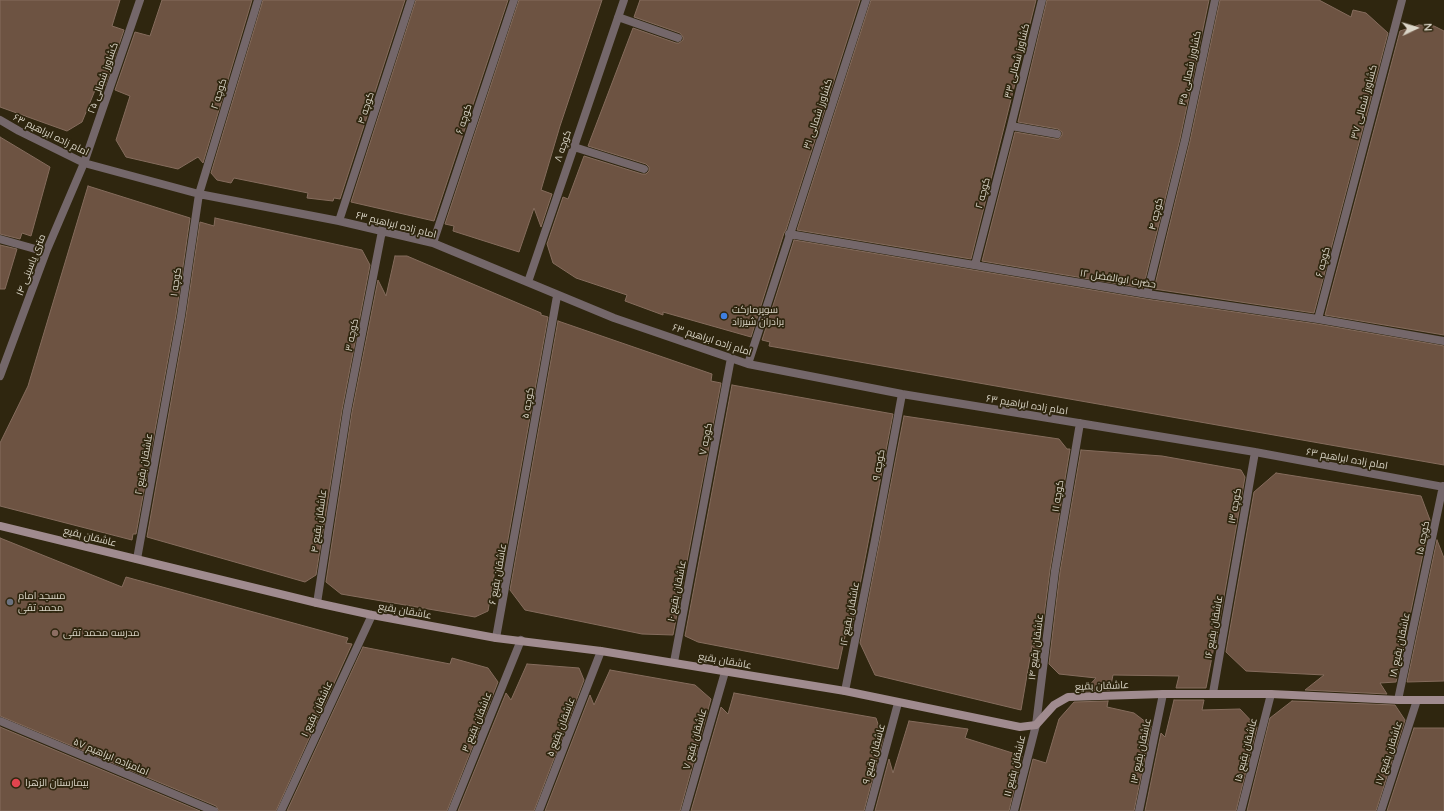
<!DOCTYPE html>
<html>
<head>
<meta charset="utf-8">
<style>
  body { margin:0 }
  #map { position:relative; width:1444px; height:811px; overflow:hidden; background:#2f260f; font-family:Quicksand,sans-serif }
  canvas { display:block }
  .north { position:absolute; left:1396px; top:8px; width:40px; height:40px; -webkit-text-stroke:3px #2f260f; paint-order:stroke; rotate:86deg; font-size:11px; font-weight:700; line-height:16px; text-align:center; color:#dbd6c8 }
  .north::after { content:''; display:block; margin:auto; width:14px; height:18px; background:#dbd6c8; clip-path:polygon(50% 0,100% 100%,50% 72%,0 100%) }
</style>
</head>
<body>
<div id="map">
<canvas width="1444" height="811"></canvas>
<div class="north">N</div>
</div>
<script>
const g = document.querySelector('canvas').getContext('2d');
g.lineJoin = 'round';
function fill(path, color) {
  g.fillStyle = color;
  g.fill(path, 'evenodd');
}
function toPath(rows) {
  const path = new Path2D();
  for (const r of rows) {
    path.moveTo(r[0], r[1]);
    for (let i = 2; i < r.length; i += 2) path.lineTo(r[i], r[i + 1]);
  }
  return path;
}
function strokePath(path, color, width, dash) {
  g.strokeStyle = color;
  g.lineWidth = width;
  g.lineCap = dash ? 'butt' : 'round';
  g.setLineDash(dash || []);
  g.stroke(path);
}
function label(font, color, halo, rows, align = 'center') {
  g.font = font + ' Quicksand,Cairo,sans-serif';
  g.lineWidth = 3.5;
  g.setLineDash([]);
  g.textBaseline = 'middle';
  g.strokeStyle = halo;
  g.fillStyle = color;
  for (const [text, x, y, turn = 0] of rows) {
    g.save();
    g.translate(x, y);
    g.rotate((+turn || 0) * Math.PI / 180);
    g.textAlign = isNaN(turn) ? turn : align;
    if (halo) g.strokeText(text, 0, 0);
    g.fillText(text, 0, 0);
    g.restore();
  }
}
const building = toPath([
  [0,0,120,0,112,26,124,30,105,86,98,83,82,122,67,131,0,107,0,0],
  [162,0,252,0,203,163,198,157,178,169,126,157,116,140,130,96,115,90,135,32,150,36,162,0],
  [263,0,405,0,340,199,334,198,333,201,307,198,308,193,234,178,231,183,217,180,211,173,263,0],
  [416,0,508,0,434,221,351,202,416,0],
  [519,0,602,0,560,126,541,190,552,194,541,227,534,208,519,252,453,231,454,226,445,224,519,0],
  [640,0,860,0,786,230,784,233,751,337,663,312,663,315,625,301,627,295,576,278,553,263,547,244,563,197,568,199,584,156,642,174,646,174,649,171,649,167,646,164,588,146,633,28,676,43,679,43,683,40,683,37,680,33,634,17,640,0],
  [871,0,1036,0,971,259,797,230,871,0],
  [1047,0,1209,0,1180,139,1143,288,982,261,1015,132,1056,139,1059,139,1062,135,1062,132,1058,129,1018,122,1047,0],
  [1220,0,1319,0,1351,17,1353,10,1366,13,1388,33,1314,313,1154,289,1190,141,1220,0],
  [1419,25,1434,26,1444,31,1444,335,1325,315,1400,31,1419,25],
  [0,137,50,167,31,236,22,233,20,239,0,234,0,137],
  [88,186,190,218,176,315,136,534,133,534,132,540,0,506,0,443,28,386,88,186],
  [215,218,362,250,370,265,342,410,316,575,305,582,147,537,186,317,200,222,214,226,215,218],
  [794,240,1146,299,1317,324,1444,346,1444,465,769,346,770,342,762,340,794,240],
  [0,245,17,249,5,289,0,289,0,245],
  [395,256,407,256,541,313,541,315,548,317,501,578,495,570,488,611,475,617,341,594,326,582,352,412,378,280,386,296,395,256],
  [558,321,712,374,711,381,721,383,673,635,642,634,525,610,510,590,558,321],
  [732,385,893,414,852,626,849,618,838,669,698,642,685,636,732,385],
  [904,416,1059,439,1067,449,1070,449,1050,570,1039,654,1032,646,1021,710,875,675,860,643,904,416],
  [1081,450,1162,456,1241,470,1245,477,1216,642,1215,641,1206,688,1176,688,1179,676,1113,675,1110,690,1084,691,1096,678,1059,674,1049,664,1060,572,1081,450],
  [1276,473,1421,496,1430,520,1396,682,1380,683,1387,694,1305,690,1324,675,1246,671,1226,652,1254,492,1276,473],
  [0,538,122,587,126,577,348,638,346,643,352,644,276,811,219,811,216,806,0,716,0,538],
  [1437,540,1444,558,1444,681,1407,682,1437,540],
  [363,647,450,664,452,658,488,668,498,682,447,811,287,811,363,647],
  [527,664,579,668,584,680,534,811,458,811,506,693,511,700,527,664],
  [610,670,695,685,711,699,680,811,545,811,590,695,594,705,610,670],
  [734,693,876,718,883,739,864,811,691,811,721,707,728,714,734,693],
  [1174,700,1204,700,1202,710,1240,709,1257,727,1236,811,1145,811,1161,733,1165,737,1174,700],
  [1108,701,1107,707,1134,713,1151,726,1134,811,1020,811,1033,759,1046,763,1059,719,1074,702,1108,701],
  [1292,701,1395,705,1405,720,1376,811,1247,811,1270,718,1292,701],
  [909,721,968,729,965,738,1022,756,1009,811,875,811,889,759,893,773,909,721],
  [0,727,200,811,0,811,0,727],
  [1414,728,1444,728,1444,811,1387,811,1414,728]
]);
const street = toPath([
  [618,17,678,38],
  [0,120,19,131,84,163,199,194,339,221,433,243,614,318,748,364,902,394,1255,452,1444,487],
  [1011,126,1057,134],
  [574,147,644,169],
  [339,221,411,0],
  [789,234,1147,294,1318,319,1444,341],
  [0,239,46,252],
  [433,243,514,0],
  [975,265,1011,126,1042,0],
  [528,282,624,0],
  [1147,294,1185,140,1215,0],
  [1318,319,1402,0],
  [748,364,866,0],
  [0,376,46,252,84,163,140,0],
  [137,559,181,316,199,194,258,0],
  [317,603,347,411,382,231],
  [496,638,557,296],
  [674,662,731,358],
  [845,691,875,540,902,394],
  [1213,693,1255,452],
  [1398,700,1443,486],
  [0,721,214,811],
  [281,811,372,615],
  [452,811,521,640],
  [539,811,601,651],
  [685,811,725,672],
  [869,811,898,703],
  [1014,811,1036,725,1055,571,1080,423],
  [1139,811,1163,694],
  [1241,811,1271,694],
  [1381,811,1417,700]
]);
const secondary = toPath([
  [0,526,317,603,372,615,496,638,601,651,845,691,1020,727,1036,725,1054,705,1068,697,1163,694,1271,694,1398,700,1444,700]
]);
const markers = [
  [724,316,4,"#3f7fe0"],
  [10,602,4,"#6b7280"],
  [55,633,4,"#8d6e63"],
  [16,783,5,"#e0444e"]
];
const streetNames = [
  ["کشاورز شمالی ۳۳",1017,61,-76],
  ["کشاورز شمالی ۳۵",1190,68,-78],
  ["کشاورز شمالی ۲۵",103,78,-71],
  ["کوچه ۲",219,94,-73],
  ["کشاورز شمالی ۳۷",1364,102,-75],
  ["کوچه ۴",366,108,-72],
  ["کشاورز شمالی ۳۱",818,114,-72],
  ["کوچه ۶",464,119,-72],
  ["امام زاده ابراهیم ۶۳",51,135,26],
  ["کوچه ۸",563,146,-71],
  ["کوچه ۲",983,193,-75],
  ["کوچه ۴",1156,214,-76],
  ["امام زاده ابراهیم ۶۳",396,225,14],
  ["کوچه ۶",1323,262,-75],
  ["۱۴ متری یاسینی",31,265,-69],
  ["حضرت ابوالفضل ۱۲",1118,279,9],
  ["کوچه ۱",176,282,-82],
  ["کوچه ۳",352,335,-79],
  ["امام زاده ابراهیم ۶۳",712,340,18],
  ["کوچه ۵",528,403,-80],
  ["امام زاده ابراهیم ۶۳",1027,405,9],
  ["کوچه ۷",706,439,-79],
  ["امام زاده ابراهیم ۶۳",1347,459,10],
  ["عاشقان بقیع ۲",144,464,-80],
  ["کوچه ۹",879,465,-80],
  ["کوچه ۱۱",1058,496,-81],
  ["کوچه ۱۳",1235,506,-80],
  ["عاشقان بقیع ۴",319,521,-82],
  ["عاشقان بقیع",90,537,14],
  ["کوچه ۱۵",1423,538,-79],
  ["عاشقان بقیع ۶",498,574,-80],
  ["عاشقان بقیع ۱۰",677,591,-79],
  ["عاشقان بقیع",405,611,10],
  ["عاشقان بقیع ۱۲",850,614,-79],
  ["عاشقان بقیع ۱۶",1214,627,-80],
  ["عاشقان بقیع ۱۸",1400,645,-78],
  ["عاشقان بقیع ۱۴",1036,647,-83],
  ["عاشقان بقیع",725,661,10],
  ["عاشقان بقیع",1102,686,-2],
  ["عاشقان بقیع ۱",317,709,-65],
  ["عاشقان بقیع ۳",477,722,-68],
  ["عاشقان بقیع ۵",561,727,-69],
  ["عاشقان بقیع ۷",695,739,-74],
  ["عاشقان بقیع ۱۵",1246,750,-76],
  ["عاشقان بقیع ۱۳",1141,751,-78],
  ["عاشقان بقیع ۱۷",1389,753,-72],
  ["عاشقان بقیع ۹",874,754,-75],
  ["امامزاده ابراهیم ۵۷",111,757,23],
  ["عاشقان بقیع ۱۱",1015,766,-76]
];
const poiNames = [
  ["سوپرمارکت",732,310],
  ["برادران شیرزاد",732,322],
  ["مسجد امام",18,596],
  ["محمد تقی",18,608],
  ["مدرسه محمد تقی",63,633],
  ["بیمارستان الزهرا",25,783]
];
fill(building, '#6d5342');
strokePath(building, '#856c5d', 1);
strokePath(street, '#74676a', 8);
strokePath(secondary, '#a08b8f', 8);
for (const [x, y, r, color] of markers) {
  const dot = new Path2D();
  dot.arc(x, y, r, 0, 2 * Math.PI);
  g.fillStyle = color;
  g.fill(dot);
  strokePath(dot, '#2f260f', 1.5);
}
label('10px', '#dbd6c8', '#2f260f', streetNames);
label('10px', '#dbd6c8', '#2f260f', poiNames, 'left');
</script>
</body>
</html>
